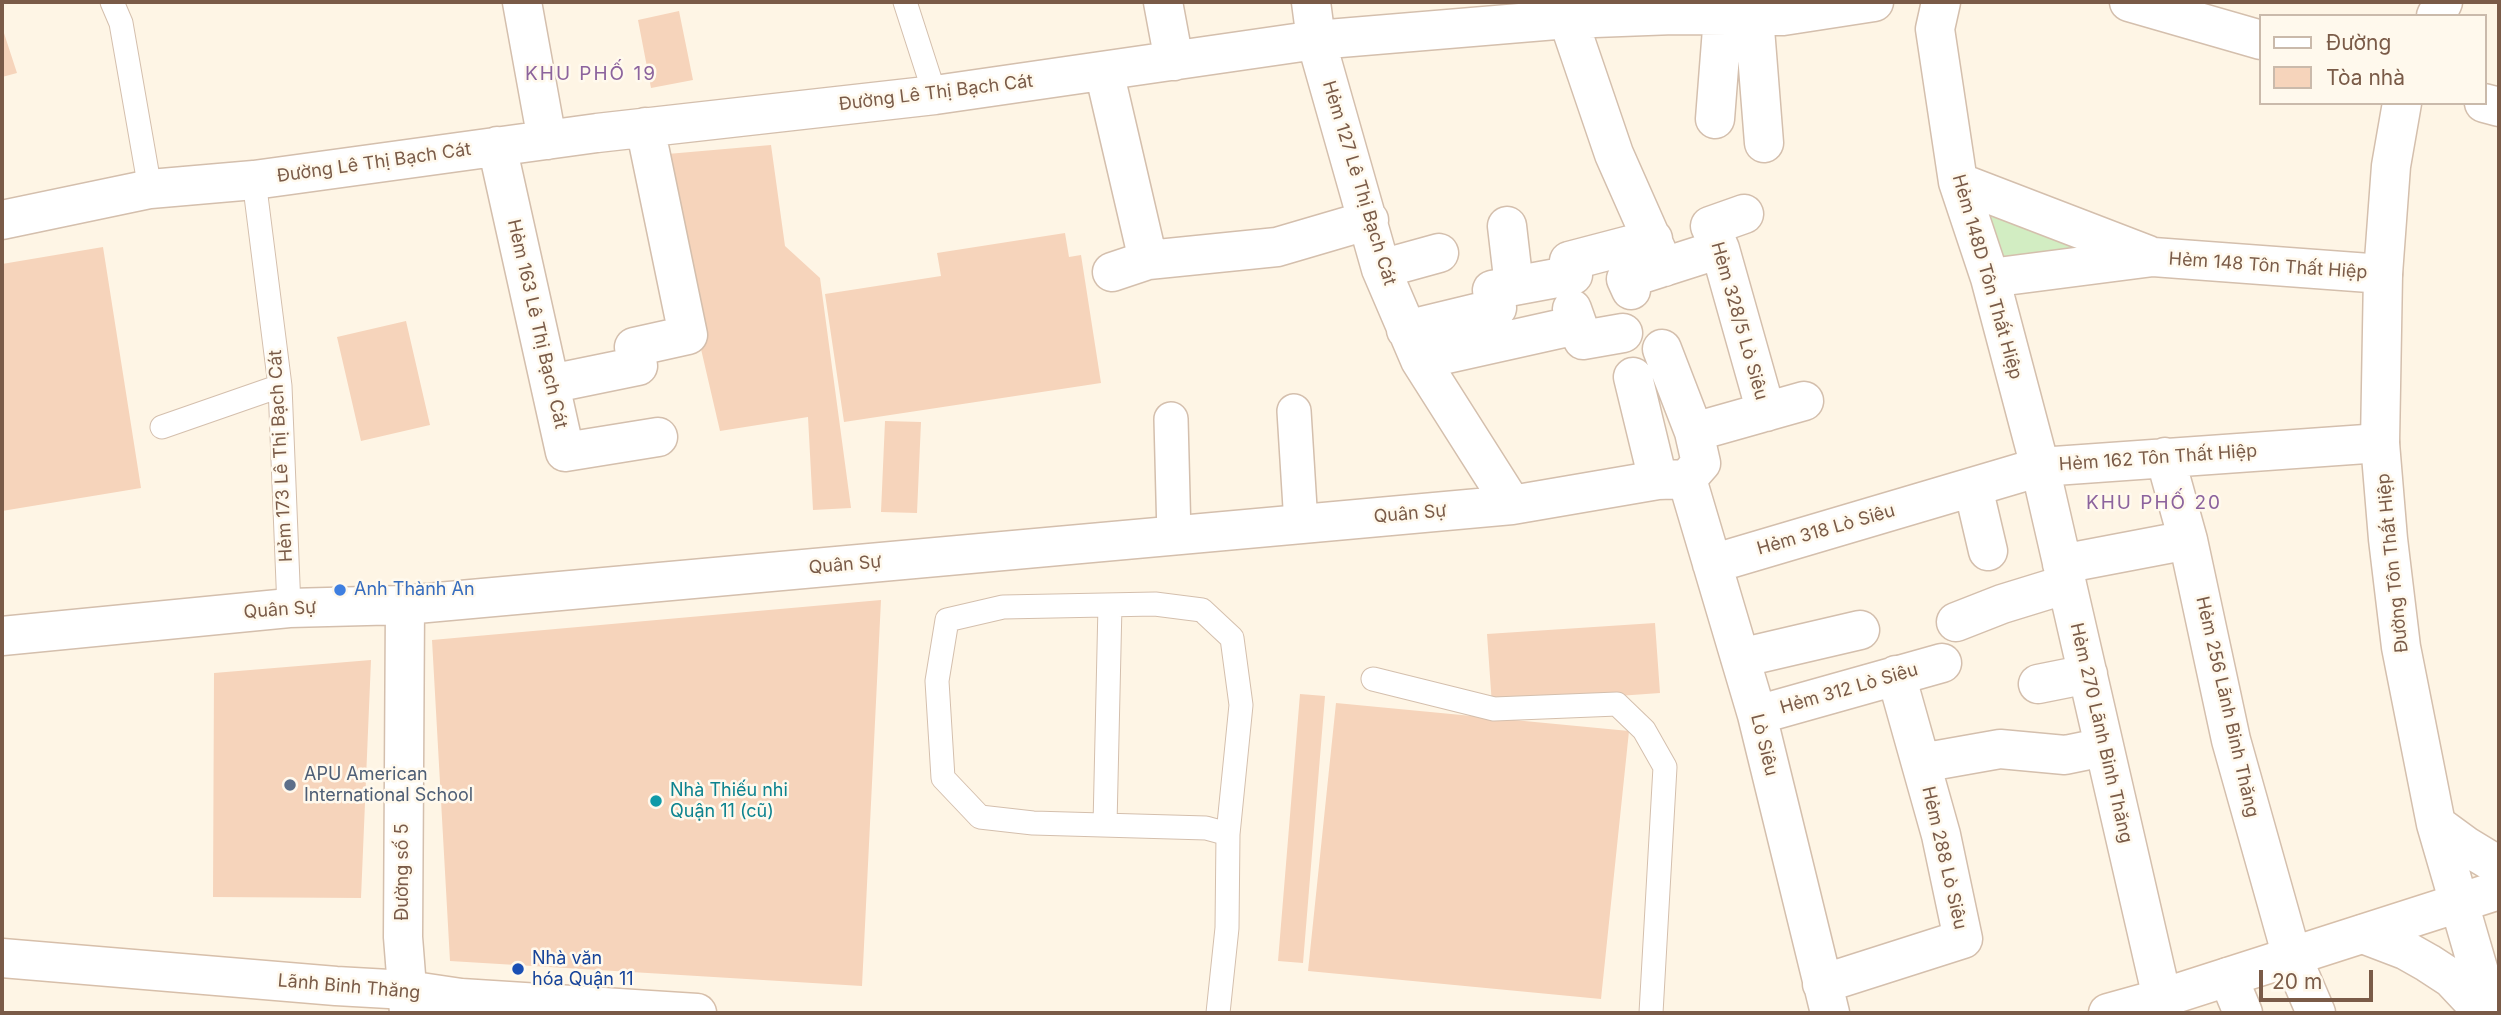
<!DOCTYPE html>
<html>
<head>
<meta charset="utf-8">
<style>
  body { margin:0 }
  #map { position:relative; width:2501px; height:1015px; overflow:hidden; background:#fef5e5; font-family:Inter,sans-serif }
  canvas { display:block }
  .frame { position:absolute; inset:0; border:4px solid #7a5b48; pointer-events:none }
  .legend { position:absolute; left:2259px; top:14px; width:228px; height:91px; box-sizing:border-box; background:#fff9ed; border:2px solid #cabaab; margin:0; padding:9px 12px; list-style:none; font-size:21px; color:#7a5b48 }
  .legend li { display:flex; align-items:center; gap:14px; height:35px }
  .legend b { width:35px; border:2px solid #cabaab }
  .scale { position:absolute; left:2259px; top:970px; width:114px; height:32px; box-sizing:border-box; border:4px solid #7a5b48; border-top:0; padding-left:9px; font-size:21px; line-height:24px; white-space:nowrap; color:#7a5b48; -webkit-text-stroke:5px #fff9ed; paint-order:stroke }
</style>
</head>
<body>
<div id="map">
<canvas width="2501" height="1015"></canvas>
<div class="frame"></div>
<ul class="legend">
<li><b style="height:9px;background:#fff"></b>Đường</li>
<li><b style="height:19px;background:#f6d4bb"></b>Tòa nhà</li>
</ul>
<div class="scale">20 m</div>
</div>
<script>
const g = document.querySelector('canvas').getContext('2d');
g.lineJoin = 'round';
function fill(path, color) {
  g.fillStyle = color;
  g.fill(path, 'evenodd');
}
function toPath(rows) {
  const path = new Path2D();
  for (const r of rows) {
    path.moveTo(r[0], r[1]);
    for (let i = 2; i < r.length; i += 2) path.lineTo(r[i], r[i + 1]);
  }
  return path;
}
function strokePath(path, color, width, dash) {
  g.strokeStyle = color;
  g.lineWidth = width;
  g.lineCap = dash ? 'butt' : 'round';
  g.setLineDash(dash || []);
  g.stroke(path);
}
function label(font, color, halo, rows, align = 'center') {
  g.font = font + ' Inter,sans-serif';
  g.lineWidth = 5;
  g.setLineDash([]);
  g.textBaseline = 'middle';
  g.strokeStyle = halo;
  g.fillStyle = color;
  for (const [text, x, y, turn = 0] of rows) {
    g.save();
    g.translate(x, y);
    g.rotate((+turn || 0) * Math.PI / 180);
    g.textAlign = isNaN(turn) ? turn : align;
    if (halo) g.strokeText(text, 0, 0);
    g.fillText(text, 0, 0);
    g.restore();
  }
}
const green = toPath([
  [1963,196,2112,250,1980,264]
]);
const building = toPath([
  [679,11,693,80,651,88,638,20],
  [2,27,17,73,2,77],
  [771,145,785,246,820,278,851,508,813,510,808,417,720,431,656,155],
  [1065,233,1069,257,1081,255,1101,383,844,422,825,294,941,276,937,253],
  [103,247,141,488,2,511,2,264],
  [406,321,430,425,361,441,337,337],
  [885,421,921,422,917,513,881,512],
  [881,600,862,986,450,961,432,640],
  [1655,623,1660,693,1492,705,1487,634],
  [371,660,361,898,213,897,214,673],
  [1300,694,1325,696,1303,963,1278,961],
  [1336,703,1629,731,1601,999,1308,971]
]);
const service = toPath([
  [112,2,121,23,150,189],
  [905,2,935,95],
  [254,180,280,386,289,608],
  [162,427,280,386],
  [1373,679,1494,709,1617,704,1644,730,1665,767,1651,1013],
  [1105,825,1110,605],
  [1218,1013,1227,928,1228,834,1241,705,1232,638,1202,610,1155,604,1003,607,947,620,937,681,943,778,980,817,1033,823,1206,828,1228,834]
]);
const pedestrian = toPath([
  [1294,411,1301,524],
  [1171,419,1174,536]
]);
const minor = toPath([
  [522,2,547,140],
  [1163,2,1174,61],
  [1311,2,1316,40,1381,269,1420,360,1512,505],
  [1941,2,1935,29,1958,182,1990,278,2040,467,2162,998],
  [2129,2,2261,40],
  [1754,16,1764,143],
  [1568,19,1614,154,1664,267],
  [1104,71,1148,260],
  [2484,103,2499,107],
  [1715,119,1723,16,1720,2],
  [497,146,565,452,658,437],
  [1958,182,2148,255],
  [1744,214,1710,226,1720,249,1766,412],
  [2,220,150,189,254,180,597,133,935,95,1316,40,1568,19,1674,15,1783,16,1874,2],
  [1507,226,1514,286],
  [1381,269,1439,253],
  [1112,272,1148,260,1277,247,1369,220],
  [1990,278,2153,257,2383,274],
  [1631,290,1626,279,1720,249],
  [1572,309,1583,340,1623,333],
  [1406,330,1497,308,1492,290,1573,275,1569,261,1653,239],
  [1662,349,1694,432],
  [1420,360,1577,325],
  [1633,377,1658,480],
  [550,384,638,366,634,347,688,335,645,127],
  [2165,457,2188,540,2231,740,2292,957,2316,1013],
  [1687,479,1757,715,1830,1013],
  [1687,479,1701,463,1694,432,1804,401],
  [1973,487,1988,551],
  [1712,564,2040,467,2380,443],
  [2062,564,2188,540],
  [405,605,403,937,409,1013],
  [1956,622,2002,604,2067,584],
  [2,636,289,608,405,605,1512,505,1658,480,1687,479],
  [1740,658,1860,630],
  [2038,684,2088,674],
  [1757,715,1942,663],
  [1921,763,2000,749,2065,755,2104,747],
  [2228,977,2243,1013],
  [1822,984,1963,939,1941,835,1896,675]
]);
const tertiary = toPath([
  [2436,16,2443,2],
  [2402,103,2391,166,2383,274,2380,443,2388,539,2401,647,2436,824,2491,1013],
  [2436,824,2466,846,2499,866],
  [2363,934,2405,950,2428,963,2451,978,2484,1013]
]);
const secondary = toPath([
  [2,958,336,986,407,990,461,998,697,1013],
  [2108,1013,2162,998,2499,890]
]);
const markers = [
  [340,590,7,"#3f7fe0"],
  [290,785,7,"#5c6f8a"],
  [656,801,7,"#0f9aa8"],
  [518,969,7,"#1a4fb4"]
];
const streetNames = [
  ["Đường Lê Thị Bạch Cát",936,93,-7],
  ["Đường Lê Thị Bạch Cát",374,163,-8],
  ["Hẻm 127 Lê Thị Bạch Cát",1359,183,73],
  ["Hẻm 148 Tôn Thất Hiệp",2268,266,4],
  ["Hẻm 148D Tôn Thất Hiệp",1987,277,74],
  ["Hẻm 328/5 Lò Siêu",1739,321,74],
  ["Hẻm 163 Lê Thị Bạch Cát",537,324,77],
  ["Hẻm 173 Lê Thị Bạch Cát",281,456,-93],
  ["Hẻm 162 Tôn Thất Hiệp",2158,458,-4],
  ["Quân Sự",1410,514,-5],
  ["Hẻm 318 Lò Siêu",1826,530,-16],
  ["Đường Tôn Thất Hiệp",2393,563,-96],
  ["Quân Sự",845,565,-5],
  ["Quân Sự",280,610,-4],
  ["Hẻm 312 Lò Siêu",1849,689,-16],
  ["Hẻm 256 Lãnh Binh Thăng",2227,707,77],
  ["Hẻm 270 Lãnh Binh Thăng",2101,733,77],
  ["Lò Siêu",1764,745,76],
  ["Hẻm 288 Lò Siêu",1944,858,77],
  ["Đường số 5",403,872,-90],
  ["Lãnh Binh Thăng",349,987,5]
];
const shopNames = [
  ["Anh Thành An",354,590]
];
const serviceNames = [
  ["APU American",304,775],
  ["International School",304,796]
];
const cultureNames = [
  ["Nhà Thiếu nhi",670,791],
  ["Quận 11 (cũ)",670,812]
];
const transitNames = [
  ["Nhà văn",532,959],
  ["hóa Quận 11",532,980]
];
const neighbourhoodNames = [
  ["KHU PHỐ 19",591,74],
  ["KHU PHỐ 20",2154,503]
];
fill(green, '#d2edc2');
fill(building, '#f6d4bb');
strokePath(service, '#d4bfad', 25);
strokePath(pedestrian, '#d4bfad', 36);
strokePath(minor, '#d4bfad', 41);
strokePath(tertiary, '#d4bfad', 41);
strokePath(secondary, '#d7bfaa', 41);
strokePath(service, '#fff', 23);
strokePath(pedestrian, '#fff', 33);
strokePath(minor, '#fff', 38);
strokePath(tertiary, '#fff', 38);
strokePath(secondary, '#fff', 38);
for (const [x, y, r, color] of markers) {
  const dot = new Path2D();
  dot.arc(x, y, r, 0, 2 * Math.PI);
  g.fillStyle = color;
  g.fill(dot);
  strokePath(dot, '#fff9ed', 2.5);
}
label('18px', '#7a5b48', '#fff9ed', streetNames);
label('18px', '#366cbe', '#fff9ed', shopNames, 'left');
label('18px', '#4e5e75', '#fff9ed', serviceNames, 'left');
label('18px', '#0d838f', '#fff9ed', cultureNames, 'left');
label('18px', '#164399', '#fff9ed', transitNames, 'left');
g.letterSpacing = '2px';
label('19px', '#8c639d', '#fff9ed', neighbourhoodNames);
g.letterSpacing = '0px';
</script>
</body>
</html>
